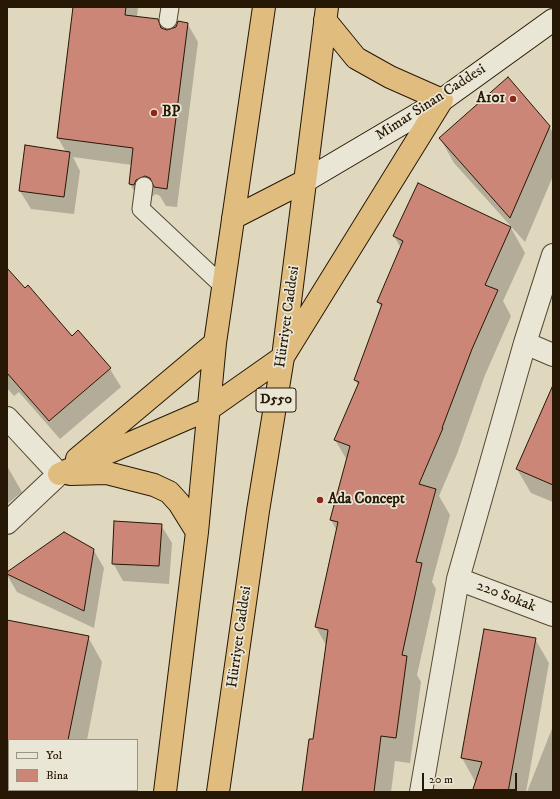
<!DOCTYPE html>
<html>
<head>
<meta charset="utf-8">
<style>
  body { margin:0 }
  #map { position:relative; width:560px; height:799px; overflow:hidden; background:#dfd8be; font-family:"IM FELL DW Pica",serif }
  canvas { display:block }
  .frame { position:absolute; inset:0; border:8px solid #261805; pointer-events:none }
  .legend { position:absolute; left:8px; top:739px; width:130px; height:52px; box-sizing:border-box; background:#eae6d5; border:1px solid #9c9482; margin:0; padding:5px 7px; list-style:none; font-size:12px; color:#261805 }
  .legend li { display:flex; align-items:center; gap:8px; height:20px }
  .legend b { width:20px; border:1px solid #9c9482 }
  .scale { position:absolute; left:422px; top:773px; width:95px; height:18px; box-sizing:border-box; border:2px solid #261805; border-top:0; padding-left:5px; font-size:12px; line-height:14px; white-space:nowrap; color:#261805; -webkit-text-stroke:3px #eae6d5; paint-order:stroke }
</style>
</head>
<body>
<div id="map">
<canvas width="560" height="799"></canvas>
<div class="frame"></div>
<ul class="legend">
<li><b style="height:5px;background:#eae6d5"></b>Yol</li>
<li><b style="height:11px;background:#cb8677"></b>Bina</li>
</ul>
<div class="scale">20 m</div>
</div>
<script>
const g = document.querySelector('canvas').getContext('2d');
g.lineJoin = 'round';
function fill(path, color) {
  g.fillStyle = color;
  g.fill(path, 'evenodd');
}
function toPath(rows) {
  const path = new Path2D();
  for (const r of rows) {
    path.moveTo(r[0], r[1]);
    for (let i = 2; i < r.length; i += 2) path.lineTo(r[i], r[i + 1]);
  }
  return path;
}
function strokePath(path, color, width, dash) {
  g.strokeStyle = color;
  g.lineWidth = width;
  g.lineCap = dash ? 'butt' : 'round';
  g.setLineDash(dash || []);
  g.stroke(path);
}
function label(font, color, halo, rows, align = 'center') {
  g.font = font + ' "IM FELL DW Pica",serif';
  g.lineWidth = 3.5;
  g.setLineDash([]);
  g.textBaseline = 'middle';
  g.strokeStyle = halo;
  g.fillStyle = color;
  for (const [text, x, y, turn = 0] of rows) {
    g.save();
    g.translate(x, y);
    g.rotate((+turn || 0) * Math.PI / 180);
    g.textAlign = isNaN(turn) ? turn : align;
    if (halo) g.strokeText(text, 0, 0);
    g.fillText(text, 0, 0);
    g.restore();
  }
}
const shadow = toPath([
  [74,7,138,7,137,17,158,19,163,29,167,31,187,23,198,42,177,207,166,206,160,196,156,194,141,203,130,184,132,165,73,157,80,171,74,214,31,209,20,191,66,152,58,138],
  [549,126,553,133,553,176,525,242,454,163,440,138],
  [418,185,511,228,525,253,503,301,511,316,485,375,457,454,439,496,450,515,432,582,436,589,417,675,421,682,410,763,395,761,391,792,303,792,314,741,327,647,316,627,337,531,331,520,347,460,335,440,358,385,355,380,382,309,378,302,401,248,394,236],
  [7,270,72,337,78,332,110,369,121,387,60,439,19,392,14,396,7,388],
  [553,391,553,502,531,493,517,469],
  [7,466,22,492,7,504],
  [161,525,172,543,169,584,123,581,113,563],
  [93,549,104,568,94,628,17,592,7,575],
  [7,621,88,637,102,662,87,740,9,740,9,790,76,790,76,792,7,792],
  [535,639,549,663,526,792,473,792,476,783,462,758],
  [553,726,553,792,527,792]
]);
const building = toPath([
  [73,7,126,7,125,15,158,19,161,28,167,30,176,27,178,21,188,23,167,189,154,187,150,178,145,176,136,180,134,185,129,184,133,148,57,138,73,7],
  [508,77,550,126,510,218,439,138,508,77],
  [25,145,70,152,64,197,19,191,25,145],
  [418,183,511,227,485,285,498,290,472,349,442,428,443,428,419,484,436,489,416,562,422,563,402,655,407,656,396,738,381,736,374,792,302,792,309,739,313,739,328,630,315,627,338,522,330,520,350,446,334,440,359,382,354,380,382,304,377,302,403,241,393,236,418,183],
  [7,268,25,288,28,285,72,336,78,330,111,368,49,421,7,373,7,268],
  [553,385,553,485,516,469,553,385],
  [114,521,162,524,159,566,112,564,114,521],
  [64,532,94,549,84,611,7,574,7,572,64,532],
  [7,620,89,636,68,740,7,740,7,620],
  [484,629,536,638,508,792,472,792,482,762,461,758,484,629]
]);
const lane = toPath([
  [168,20,170,7],
  [144,186,141,209,223,286]
]);
const street = toPath([
  [525,343,553,355],
  [7,418,59,474,7,523],
  [458,579,553,615],
  [421,792,458,579,525,343,553,255]
]);
const secondary = toPath([
  [305,181,442,100,553,20]
]);
const highway = toPath([
  [233,218,305,181],
  [77,459,215,343],
  [59,474,209,409,283,357,442,100,390,77,356,58,325,20],
  [70,474,107,473,154,485,169,492,179,503,197,532],
  [165,792,197,532,215,343,264,7],
  [218,792,258,511,283,357,327,7]
]);
const markers = [
  [513,99,4,"#8f2418"],
  [154,113,4,"#8f2418"],
  [320,500,4,"#8f2418"]
];
const shields = [
  [276,400,40]
];
const shieldNames = [
  ["D550",276,400]
];
const poiNames = [
  ["A101",505,99,"right"],
  ["BP",162,113],
  ["Ada Concept",328,500]
];
const streetNames = [
  ["Mimar Sinan Caddesi",431,103,-33],
  ["Hürriyet Caddesi",288,317,-82],
  ["220 Sokak",506,597,21],
  ["Hürriyet Caddesi",240,637,-82]
];
fill(shadow, '#0003');
fill(building, '#cb8677');
strokePath(building, '#261805', 1);
strokePath(lane, '#544833', 19);
strokePath(street, '#544833', 24);
strokePath(secondary, '#261805', 24);
strokePath(highway, '#261805', 24);
strokePath(lane, '#eae6d5', 17);
strokePath(street, '#eae6d5', 22);
strokePath(secondary, '#eae6d5', 22);
strokePath(highway, '#e0bc7f', 22);
for (const [x, y, r, color] of markers) {
  const dot = new Path2D();
  dot.arc(x, y, r, 0, 2 * Math.PI);
  g.fillStyle = color;
  g.fill(dot);
  strokePath(dot, '#eae6d5', 1.5);
}
for (const [x, y, w] of shields) {
  const box = new Path2D();
  box.roundRect(x - w / 2, y - 12, w, 24, 3);
  g.fillStyle = '#eae6d5';
  g.fill(box);
  strokePath(box, '#261805', 1);
}
label('bold 14px', '#261805', null, shieldNames);
label('bold 15px', '#261805', '#eae6d5', poiNames, 'left');
label('15px', '#261805', '#eae6d5', streetNames);
</script>
</body>
</html>
